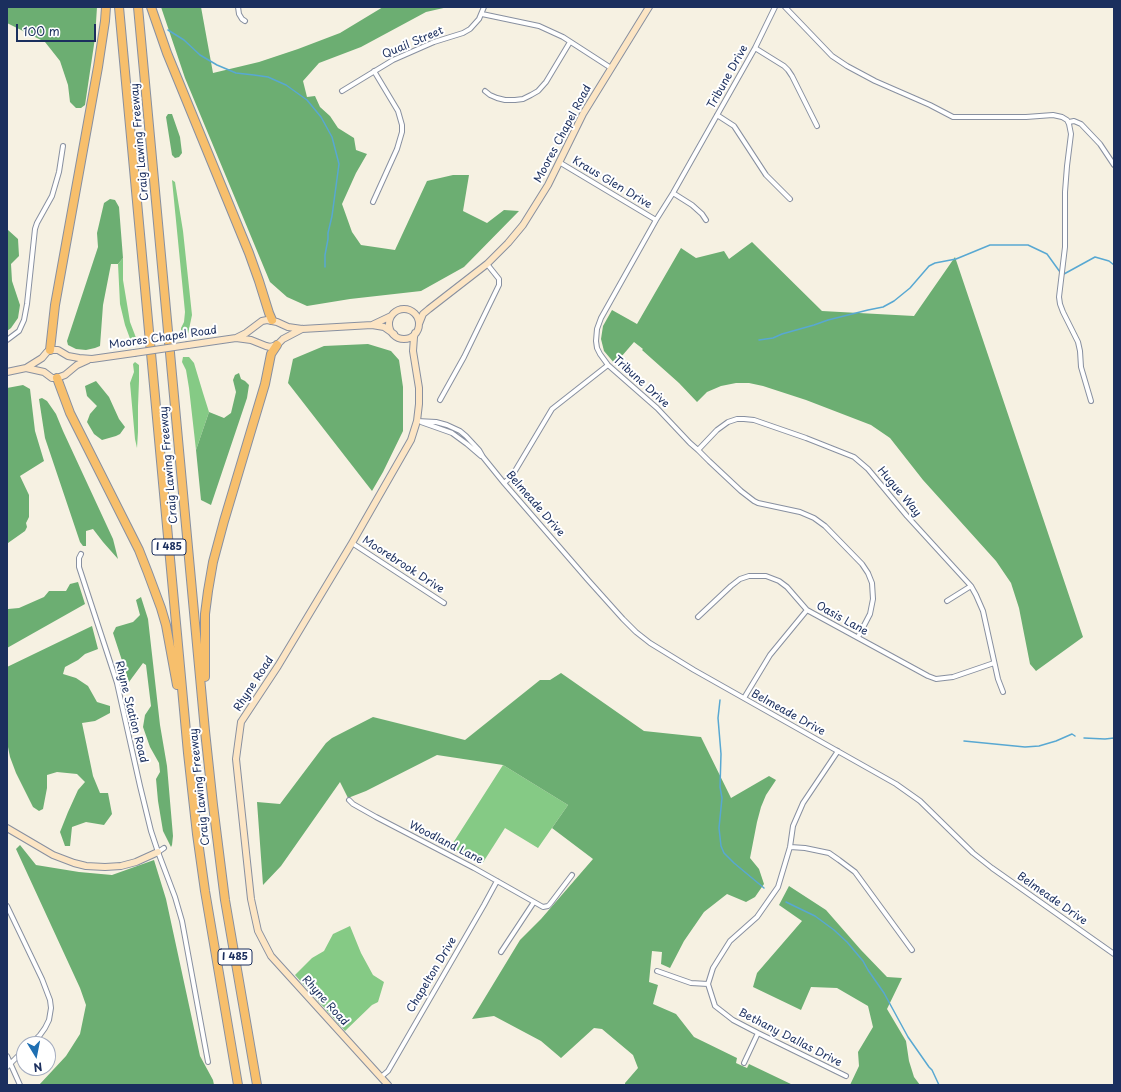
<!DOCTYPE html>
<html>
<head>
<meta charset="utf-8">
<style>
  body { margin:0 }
  #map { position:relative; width:1121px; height:1092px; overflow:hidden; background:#f6f1e2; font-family:"Playpen Sans",sans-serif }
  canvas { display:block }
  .frame { position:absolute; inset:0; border:8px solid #1b2f5e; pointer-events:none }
  .north { position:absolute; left:16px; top:1036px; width:40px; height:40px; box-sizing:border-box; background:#fff; border:1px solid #a4acbf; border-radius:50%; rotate:170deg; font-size:11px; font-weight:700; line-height:16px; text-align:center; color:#1b2f5e }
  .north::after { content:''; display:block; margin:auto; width:14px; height:18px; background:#1f6fb2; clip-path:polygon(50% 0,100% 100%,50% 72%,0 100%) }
  .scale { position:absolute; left:16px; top:24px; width:80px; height:18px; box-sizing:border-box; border:2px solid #1b2f5e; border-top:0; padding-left:5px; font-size:12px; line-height:14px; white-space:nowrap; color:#1b2f5e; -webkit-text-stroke:3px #fff; paint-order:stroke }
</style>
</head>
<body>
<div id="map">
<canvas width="1121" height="1092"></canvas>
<div class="frame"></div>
<div class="north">N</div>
<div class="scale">100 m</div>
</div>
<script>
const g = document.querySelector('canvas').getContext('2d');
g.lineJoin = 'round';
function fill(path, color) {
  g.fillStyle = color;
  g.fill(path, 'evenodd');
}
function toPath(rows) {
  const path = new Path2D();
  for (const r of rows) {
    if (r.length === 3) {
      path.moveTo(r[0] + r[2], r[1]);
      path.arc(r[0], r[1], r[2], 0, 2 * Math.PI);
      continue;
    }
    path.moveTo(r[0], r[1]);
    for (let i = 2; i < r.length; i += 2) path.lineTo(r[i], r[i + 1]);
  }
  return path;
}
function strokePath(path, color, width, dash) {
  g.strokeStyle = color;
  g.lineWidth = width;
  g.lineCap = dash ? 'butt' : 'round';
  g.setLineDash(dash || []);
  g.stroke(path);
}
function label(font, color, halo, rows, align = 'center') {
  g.font = font + ' "Playpen Sans",sans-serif';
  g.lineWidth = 4;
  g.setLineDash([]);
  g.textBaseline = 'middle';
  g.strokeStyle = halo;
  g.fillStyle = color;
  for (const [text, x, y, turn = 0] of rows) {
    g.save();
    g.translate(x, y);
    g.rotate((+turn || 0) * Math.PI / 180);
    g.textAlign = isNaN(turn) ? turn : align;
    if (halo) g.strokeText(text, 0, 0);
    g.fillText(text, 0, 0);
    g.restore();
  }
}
const green = toPath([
  [172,180,175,182,183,231,192,315,188,334,181,335,181,328,184,322,185,312],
  [123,258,123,280,130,322,138,343,132,344,125,325,120,304,118,264],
  [183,357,189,357,194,363,203,393,209,412,196,450,189,388,186,370,182,362],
  [135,362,139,365,139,381,138,406,138,432,137,448,135,439,130,383,134,372,133,364],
  [503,765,568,805,538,848,505,828,482,864,447,845,453,843],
  [350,926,361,953,373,975,384,982,378,1002,372,1005,345,1031,295,975,312,958,324,951,333,934]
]);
const forest = toPath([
  [7,7,97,7,95,38,85,105,81,108,76,108,70,102,68,85,60,61,45,42,7,23],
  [161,7,201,7,213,73,259,62,298,49,340,33,383,7,448,7,426,12,361,47,319,63,303,81,307,97,315,96,320,107,330,116,338,128,354,138,356,150,367,154,356,173,342,204,352,232,361,245,395,250,427,181,453,175,469,175,463,211,487,223,504,210,519,211,464,267,421,291,350,299,307,306,287,297,270,282,185,78],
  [168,114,172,114,180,137,182,153,179,157,175,158,172,155,166,117],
  [110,199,115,200,119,207,123,258,118,264,111,264,103,305,100,346,95,348,86,350,76,349,68,345,67,341,98,247,97,233,104,203],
  [7,227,8,230,18,239,19,256,11,264,12,281,20,305,18,318,11,328,7,331],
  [752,242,822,311,914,316,955,257,1083,637,1036,671,1030,664,1019,608,1011,583,996,561,923,480,890,438,871,425,806,400,763,386,749,383,736,383,721,386,707,392,697,402,679,383,642,350,643,349,634,342,615,364,604,351,601,339,603,326,612,310,637,324,681,248,696,258,724,251,729,259],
  [368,344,391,351,399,360,403,387,403,431,383,472,372,491,288,383,293,359,324,346],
  [239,373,241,379,245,381,249,385,247,398,211,505,201,500,196,450,209,412,224,418,231,413,236,392,233,380,235,375],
  [96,381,109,397,119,419,125,427,120,434,116,436,102,440,94,434,87,422,90,414,97,406,87,396,85,386],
  [23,385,30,389,35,431,44,461,20,476,29,495,29,517,26,523,27,527,25,531,8,543,7,551,7,388],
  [42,398,47,401,56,414,63,431,113,539,118,559,103,542,93,529,86,531,86,546,83,546,80,542,45,438,39,399],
  [78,582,85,604,7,648,7,608,8,609,19,608,44,597,49,591,66,591,70,584],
  [141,597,148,619,160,725,167,766,173,836,172,845,171,847,163,831,158,801,156,779,160,772,159,763,150,747,143,727,145,715,151,706,146,665,143,663,129,682,113,633,116,627,133,622,140,615,136,600],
  [92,626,98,649,85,654,78,660,65,667,63,674,76,678,88,686,97,702,110,706,110,713,95,721,82,723,93,776,100,793,108,793,112,814,104,825,86,822,72,827,70,846,65,846,60,832,68,812,78,790,85,782,77,774,57,772,47,775,47,788,43,809,39,811,33,807,16,773,10,757,7,742,7,667],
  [561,673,644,731,701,737,731,798,769,776,776,780,766,795,761,807,757,822,750,858,759,869,764,884,755,897,746,902,727,894,704,912,684,941,670,968,661,964,662,952,652,951,649,982,658,985,653,1004,676,1014,694,1037,737,1058,736,1063,747,1068,749,1064,793,1085,625,1085,625,1083,638,1068,633,1055,602,1029,594,1028,561,1058,541,1041,494,1016,472,1019,520,940,541,919,593,859,552,828,568,805,503,765,437,755,366,791,348,798,340,782,281,866,263,885,257,802,280,804,326,743,332,738,373,717,465,740,540,680,550,680],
  [20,845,36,865,79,872,112,875,154,860,166,899,200,1056,213,1080,214,1085,39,1085,66,1056,80,1034,86,1005,80,988,16,849],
  [789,886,826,910,861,950,887,977,902,978,887,1009,906,1041,909,1061,914,1077,920,1085,850,1085,859,1066,858,1052,873,1027,868,1006,837,988,811,987,801,1010,753,987,757,973,802,921,779,905]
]);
const stream = toPath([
  [168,30,184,40,200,55,217,65,236,73,254,75,268,77,286,85,307,100,321,117,332,137,339,164,332,216,328,233,328,239,325,255,325,267],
  [1064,274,1095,257,1109,261,1114,265],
  [759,340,773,338,782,334,814,325,828,320,868,310,883,307,894,301,910,288,929,266,935,263,956,259,990,245,1028,245,1047,254,1060,272],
  [720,700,718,718,721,754,720,787,722,798,719,828,721,846,724,853,734,863,764,888],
  [1084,738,1105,739,1114,738],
  [964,741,1025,747,1039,746,1056,741,1072,734,1075,736],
  [786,902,815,916,834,930,847,942,863,961,868,970,884,993,908,1037,929,1067,932,1070,939,1085]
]);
const street = toPath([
  [238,7,239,14,242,19,245,21],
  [775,7,755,48,673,193,656,220,601,318,597,329,596,341,597,348,600,354,608,365,657,408,690,443,698,450,709,461,741,491,754,501,758,503,800,512,814,518,825,526,862,564,868,573,872,583,873,599,870,614,858,637],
  [785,7,832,56,847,66,875,81,930,105,953,117,1026,117,1053,115,1062,117,1067,120,1069,124,1071,134,1067,166,1065,192,1065,247,1059,297,1060,304,1063,312,1078,342,1080,351,1081,367,1091,401],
  [482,14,539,26,563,37,611,68],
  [755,48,784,66,788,70,792,76,817,126],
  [342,91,393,60,434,42,463,33,470,29,479,19,484,7],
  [485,91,490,95,497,98,505,100,515,100,523,99,531,95,538,91,546,82,570,42],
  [717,115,734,126,766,175,790,199],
  [1069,122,1074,121,1081,124,1100,144,1114,165],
  [559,162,656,220],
  [673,193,692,205,702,214,706,220],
  [373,202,397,149,402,132,402,125,398,111,374,71],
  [7,340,19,331,24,320,27,304,35,229,37,223,52,196,59,172,63,146],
  [440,400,464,357,499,285,499,279,487,264],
  [417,421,436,422,447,425,460,431,466,436,479,450,483,457,504,483,588,580,623,619,636,632,650,643,694,670,896,784,920,801,973,853,992,868,1114,954],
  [421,422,452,433,467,444,481,456],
  [698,450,717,430,728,422,737,419,744,419,754,420,806,438,854,457,868,469,907,516,971,586,976,595,983,611,998,679,1003,692],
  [504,483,512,476,552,409,608,365],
  [352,543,444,603],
  [81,554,79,558,79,567,117,683,140,786,151,831,158,852,175,897,182,921,208,1062],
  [947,601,971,586],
  [698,617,731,586,740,579,749,576,766,576,779,581,787,587,807,610,928,676,936,679,953,677,994,663],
  [744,698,770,655,807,610],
  [838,751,803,803,793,826,790,847,778,887,757,917,730,941,713,968,708,984,715,1006,733,1020,758,1033,846,1076],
  [349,800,353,804,376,817,474,868,543,907,548,906,550,904,572,875],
  [790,847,805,848,829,853,839,860,855,872,912,950],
  [158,852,164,848],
  [7,906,42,979,50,1000,51,1008,49,1020,45,1028,40,1035,31,1044],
  [501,952,534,902],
  [657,971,691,983,708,984],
  [7,1056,20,1085],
  [744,1063,758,1033],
  [7,1067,24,1050],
  [381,1077,388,1071,484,905,497,881]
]);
const secondary = toPath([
  [404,324,15],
  [419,324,423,314,429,309,487,264,508,243,523,225,548,185,583,114,649,7],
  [372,325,391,316],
  [236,338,246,333,262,321,267,320,277,322,288,327,302,329,372,325,384,327,394,334],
  [188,345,236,338,251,340,266,346,270,347,277,345,283,339,302,329],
  [26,368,42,358,47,352,50,350,58,350,68,356,79,358,92,359,134,353],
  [7,372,26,368,44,372,52,378,57,378,65,375,77,365,88,360],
  [7,828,53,855,74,863,86,866,105,867,121,866,136,862,158,852],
  [388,1085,271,956,258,931,251,899,236,759,241,722,278,666,352,543,411,440,417,421,419,404,419,388,413,351,414,337,415,333]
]);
const highway = toPath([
  [119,7,188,753,197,834,205,891,238,1085],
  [138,7,205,731,213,805,225,900,257,1085],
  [151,7,167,53,249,253,259,281,269,313,272,320],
  [50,350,55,305,98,67,105,21,106,7],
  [57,378,70,413,139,550,148,573,161,608,166,625,177,685],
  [205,677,205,614,208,591,213,562,224,521,265,384,271,354,277,345]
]);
const secondaryBridge = toPath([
  [134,353,188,345]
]);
const shields = [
  [169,547,34],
  [235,957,34]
];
const shieldNames = [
  ["I 485",169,547],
  ["I 485",235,957]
];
const streetNames = [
  ["Quail Street",413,43,-23],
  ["Tribune Drive",728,77,-61],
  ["Moores Chapel Road",563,134,-62],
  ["Craig Lawing Freeway",140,142,-95],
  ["Kraus Glen Drive",612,183,31],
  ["Moores Chapel Road",163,338,-8],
  ["Tribune Drive",641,382,42],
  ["Craig Lawing Freeway",169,465,-95],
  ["Hugue Way",899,492,50],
  ["Belmeade Drive",535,504,49],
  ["Moorebrook Drive",403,565,33],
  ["Oasis Lane",842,619,29],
  ["Rhyne Road",254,684,-57],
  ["Rhyne Station Road",131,712,76],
  ["Belmeade Drive",788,713,29],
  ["Craig Lawing Freeway",200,787,-96],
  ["Woodland Lane",446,843,27],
  ["Belmeade Drive",1052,899,35],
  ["Chapelton Drive",432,975,-59],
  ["Rhyne Road",325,1001,48],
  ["Bethany Dallas Drive",790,1038,27]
];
fill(green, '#85ca85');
fill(forest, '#6cae72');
strokePath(stream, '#58a8d2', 1.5);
strokePath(street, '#8890a0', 6);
strokePath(secondary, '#8890a0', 8);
strokePath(highway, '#8890a0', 10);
strokePath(street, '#fff', 4);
strokePath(secondary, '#fce5c4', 6);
strokePath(highway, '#f7bf6c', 8);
strokePath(secondaryBridge, '#8890a0', 8, []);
strokePath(secondaryBridge, '#fce5c4', 6);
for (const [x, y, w] of shields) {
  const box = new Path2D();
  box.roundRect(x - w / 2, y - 8, w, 16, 3);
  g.fillStyle = '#fff';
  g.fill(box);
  strokePath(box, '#1b2f5e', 1);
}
label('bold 10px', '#1b2f5e', null, shieldNames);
label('11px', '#1b2f5e', '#fff', streetNames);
</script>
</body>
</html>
